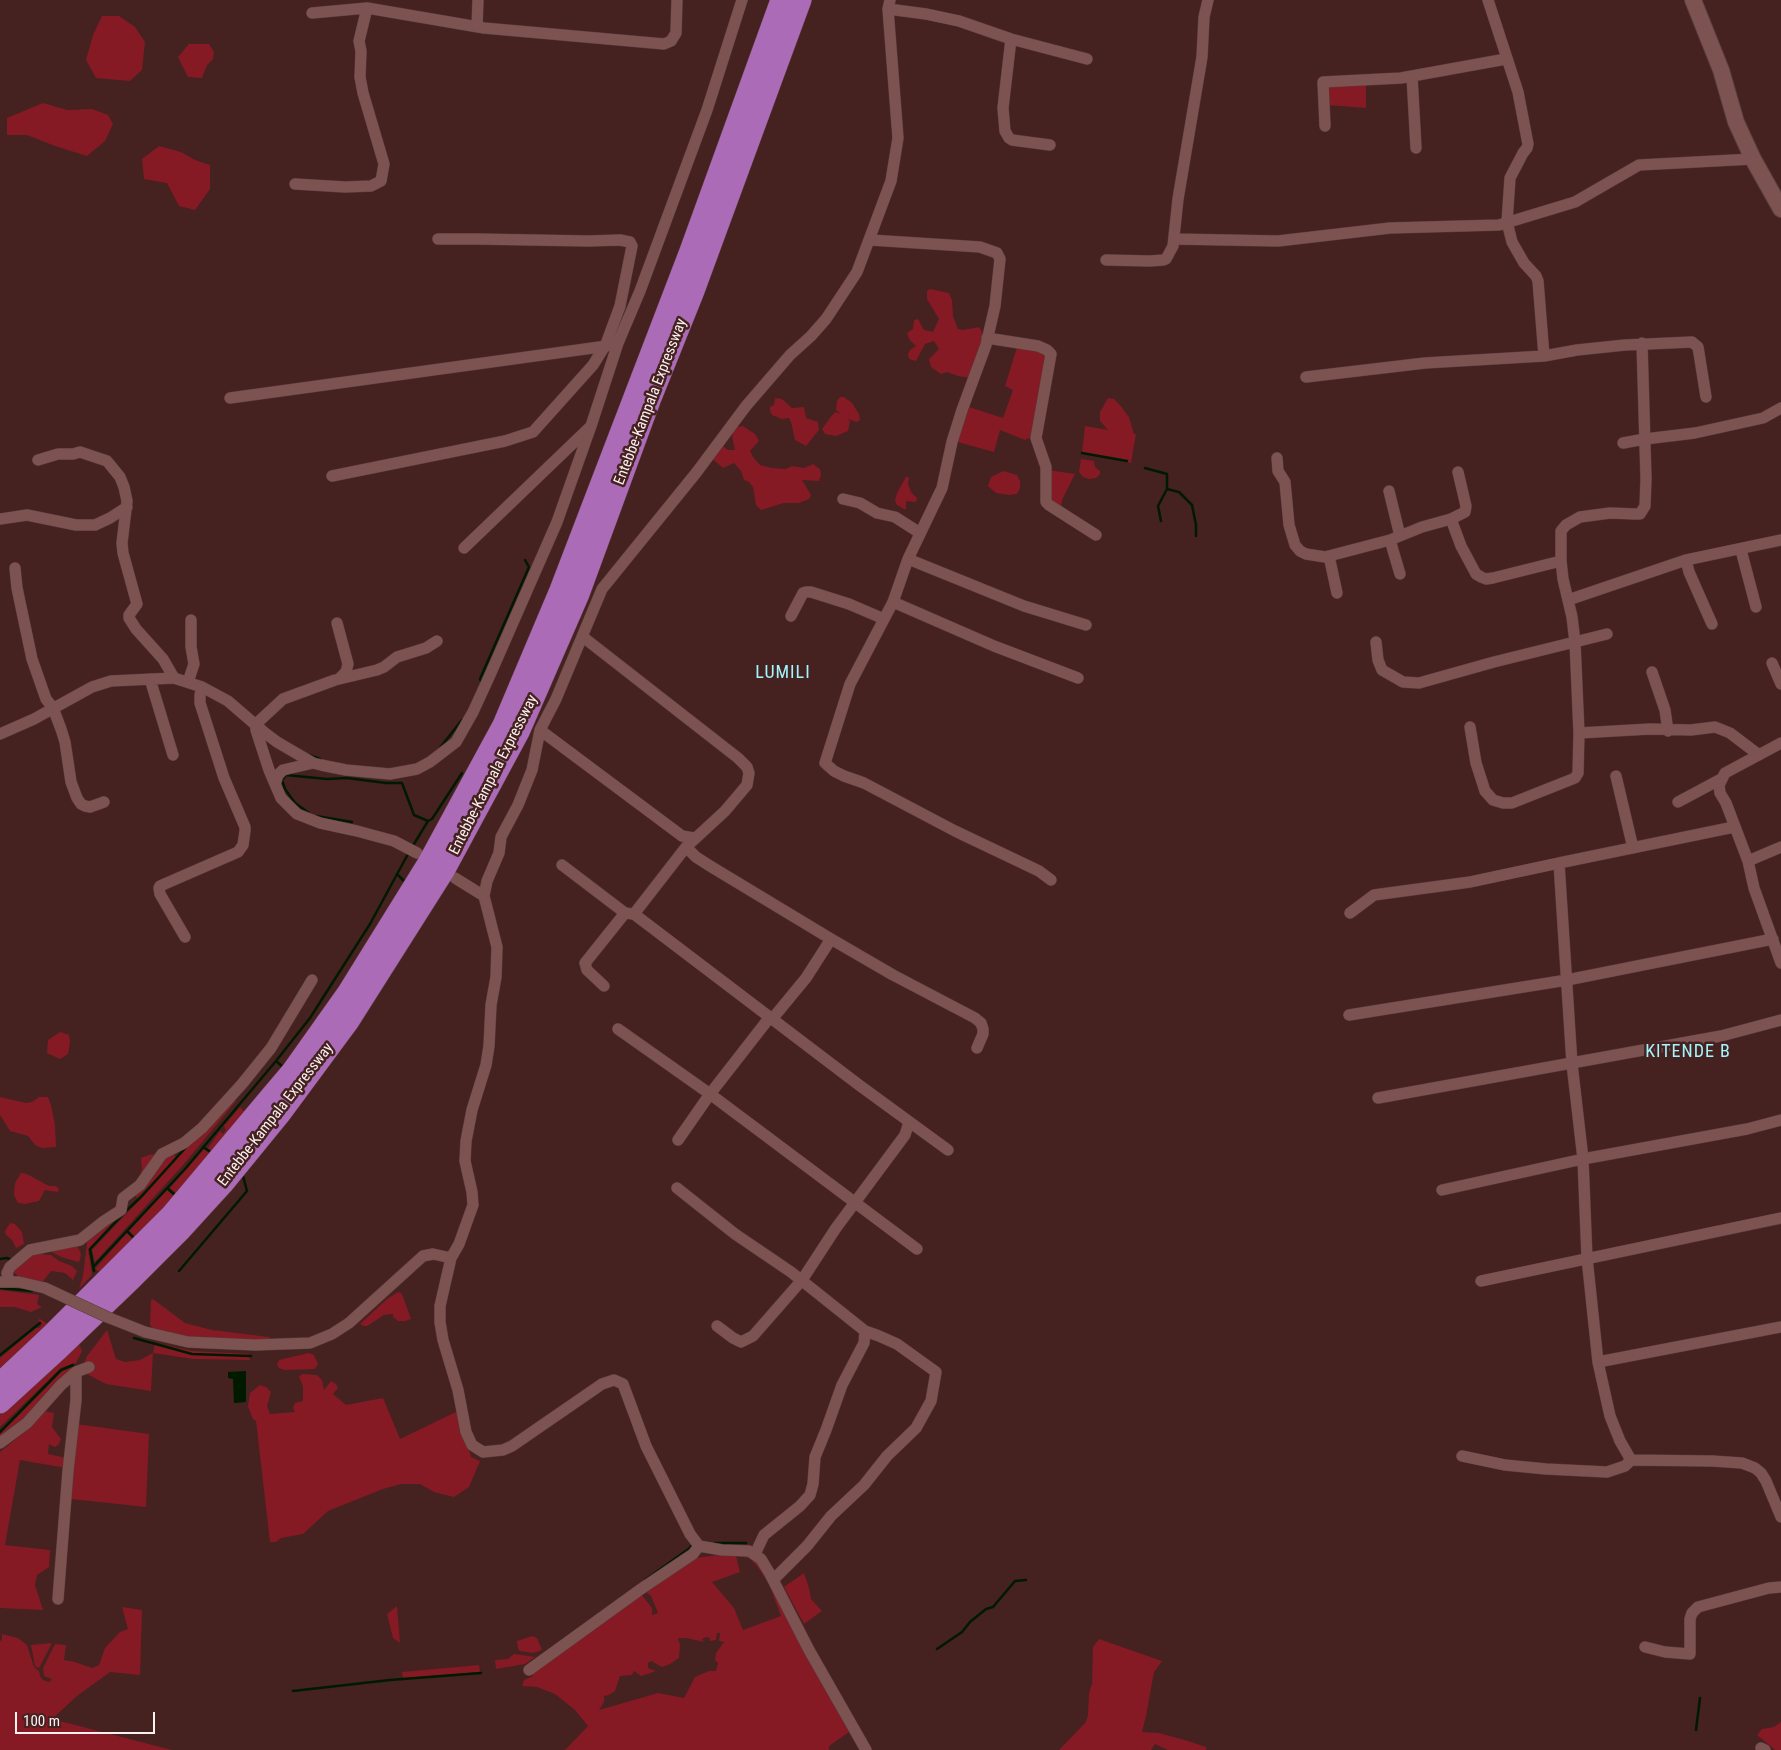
<!DOCTYPE html>
<style>
body{margin:0}
#map{position:relative;width:1781px;height:1750px;overflow:hidden;background:#452120;font-family:"Roboto Condensed",sans-serif}
canvas{display:block}
.scale{position:absolute;left:15px;top:1712px;width:140px;height:22px;box-sizing:border-box;border:2px solid #fbf1f1;border-top:0;padding-left:6px;font-size:15px;line-height:18px;white-space:nowrap;color:#fbf1f1;-webkit-text-stroke:4px #452120;paint-order:stroke}
</style>
<div id="map">
<canvas width="1781" height="1750"></canvas>
<div class="scale">100 m</div>
</div>
<script>
const ctx = document.querySelector('canvas').getContext('2d');
ctx.lineJoin = 'round';
function fillPath(path, color) {
  ctx.fillStyle = color;
  ctx.fill(path, 'evenodd');
}
function shape(rows) {
  const path = new Path2D();
  for (const r of rows) {
    path.moveTo(r[0], r[1]);
    for (let i = 2; i < r.length; i += 2) path.lineTo(r[i], r[i + 1]);
  }
  return path;
}
function trace(path, color, width, dash) {
  ctx.strokeStyle = color;
  ctx.lineWidth = width;
  ctx.lineCap = dash ? 'butt' : 'round';
  ctx.setLineDash(dash || []);
  ctx.stroke(path);
}
function label(font, color, halo, rows, align = 'center') {
  ctx.font = font + ' "Roboto Condensed",sans-serif';
  ctx.lineWidth = 5;
  ctx.setLineDash([]);
  ctx.textBaseline = 'middle';
  ctx.strokeStyle = halo;
  ctx.fillStyle = color;
  for (const [text, x, y, turn = 0] of rows) {
    ctx.save();
    ctx.translate(x, y);
    ctx.rotate((+turn || 0) * Math.PI / 180);
    ctx.textAlign = isNaN(turn) ? turn : align;
    if (halo) ctx.strokeText(text, 0, 0);
    ctx.fillText(text, 0, 0);
    ctx.restore();
  }
}
const green = shape([
 [102,16,119,16,135,27,145,42,142,70,130,81,96,78,86,60,93,35],
 [189,44,209,44,214,52,213,59,207,65,202,78,188,77,178,57],
 [1366,83,1366,108,1327,105,1325,84],
 [43,103,67,110,92,109,108,115,113,124,105,141,87,156,55,146,27,135,7,135,7,118],
 [159,146,181,152,195,160,210,165,210,189,195,210,179,206,167,183,144,179,142,159],
 [930,289,949,293,952,300,953,316,958,329,963,330,979,327,983,334,984,344,971,378,958,376,947,372,941,374,931,367,929,359,939,349,934,341,925,344,916,361,909,359,908,354,910,350,916,346,909,339,907,333,913,329,914,320,918,319,924,330,933,332,939,319,927,299,927,291],
 [1018,344,1046,351,1034,436,1025,440,1000,430,994,452,954,441,966,406,1003,418,1013,390,1005,386],
 [840,397,844,397,852,403,859,414,860,420,857,422,847,419,850,421,848,431,836,436,825,434,822,429,830,418,835,412,841,414,836,410,837,401],
 [775,398,782,399,792,408,804,407,806,418,818,422,819,430,806,446,795,440,791,422,789,418,782,419,772,415,770,411,770,407,774,405],
 [1108,398,1114,399,1120,405,1129,417,1134,434,1136,434,1131,463,1082,453,1085,426,1108,430,1100,421,1100,412],
 [743,426,755,434,759,441,750,451,753,457,760,465,772,468,786,469,792,466,804,468,813,464,820,469,821,475,819,481,802,480,811,495,809,499,799,503,784,503,761,510,756,505,753,487,749,482,744,480,741,471,734,463,723,468,710,457,718,442,728,450,735,450,732,437,733,432,737,427],
 [1081,459,1094,461,1095,467,1100,471,1100,474,1096,478,1089,479,1083,477,1079,472],
 [1048,470,1075,474,1062,500,1061,511,1050,504],
 [1003,471,1017,475,1020,481,1020,488,1017,494,1009,495,996,493,988,486,991,477],
 [906,477,908,477,909,478,908,484,911,492,917,498,916,502,906,501,906,509,904,509,897,505,895,500,897,493],
 [60,1032,69,1035,70,1043,68,1054,60,1059,47,1053,48,1040],
 [0,1097,26,1103,32,1102,39,1097,48,1097,51,1105,55,1125,56,1147,43,1148,36,1146,28,1136,10,1131,0,1115],
 [233,1097,236,1101,184,1164,95,1262,92,1250,147,1192],
 [240,1107,245,1112,214,1154,208,1148,220,1131,223,1134,226,1130,224,1126],
 [204,1149,211,1154,177,1194,170,1188],
 [152,1154,161,1160,173,1154,177,1158,137,1198,132,1191,138,1181,142,1169,141,1158],
 [21,1173,27,1174,49,1186,56,1186,59,1189,58,1192,45,1190,39,1201,25,1204,18,1203,14,1195,15,1183],
 [167,1190,174,1196,135,1238,129,1231],
 [122,1212,88,1250,92,1275,79,1289,83,1276,88,1236],
 [10,1223,15,1224,22,1232,24,1244,16,1248,12,1240,6,1235,5,1231],
 [127,1233,133,1239,100,1272,95,1269],
 [74,1246,78,1247,81,1254,80,1260,78,1262,61,1257,50,1251],
 [32,1253,51,1255,59,1261,72,1266,77,1271,73,1280,65,1273,51,1271,41,1284,18,1276,13,1272],
 [0,1290,39,1295,37,1304,42,1307,31,1312,15,1307,0,1307],
 [398,1292,402,1294,411,1319,405,1321,398,1321,393,1317,393,1314,384,1315,367,1326,363,1326,360,1324,387,1299],
 [153,1299,185,1323,212,1330,269,1337,271,1339,269,1341,201,1340,155,1330,150,1325,151,1300],
 [40,1319,48,1324,0,1368,0,1358,36,1328,39,1328,42,1324,38,1320],
 [107,1330,116,1359,125,1362,140,1360,153,1353,155,1343,192,1351,249,1354,250,1360,193,1359,153,1353,151,1391,106,1384,81,1371,87,1356],
 [78,1342,82,1351,76,1363,61,1368,0,1427,0,1415],
 [309,1353,314,1355,318,1364,315,1369,285,1370,279,1368,277,1365,279,1360],
 [72,1367,71,1372,0,1446,0,1434,62,1371],
 [302,1374,317,1375,322,1380,324,1390,331,1381,336,1384,338,1388,333,1394,346,1405,383,1398,400,1439,458,1411,471,1457,480,1461,469,1487,454,1497,434,1492,420,1484,401,1484,383,1489,328,1511,303,1534,281,1538,276,1542,270,1542,256,1421,253,1419,248,1406,250,1393,260,1385,266,1387,271,1392,267,1406,270,1414,295,1412,293,1408,295,1403,303,1401,303,1386,299,1377],
 [40,1410,54,1413,52,1427,61,1439,59,1444,55,1447,49,1444,48,1454,66,1458,66,1468,20,1460,5,1545,50,1550,49,1567,37,1575,35,1585,43,1610,0,1608,0,1452,22,1434],
 [76,1424,149,1434,146,1507,71,1499],
 [735,1553,744,1553,762,1566,795,1635,849,1732,829,1746,829,1750,565,1750,588,1726,575,1710,555,1694,537,1687,522,1686,524,1680,533,1676,532,1674,642,1595,652,1608,652,1615,658,1613,651,1596,646,1592,695,1558],
 [736,1556,749,1558,757,1566,769,1584,781,1616,743,1630,734,1608,712,1582,740,1572],
 [717,1633,720,1633,719,1641,724,1642,716,1653,715,1660,718,1663,716,1671,709,1671,695,1677,684,1698,658,1693,599,1710,604,1702,604,1696,609,1695,615,1691,620,1676,632,1675,634,1671,641,1676,656,1671,648,1668,648,1663,651,1661,662,1667,670,1664,679,1658,680,1645,678,1638,686,1638,704,1642,702,1639,706,1637,710,1638,710,1641,716,1640],
 [804,1573,809,1588,811,1599,822,1611,804,1624,784,1587],
 [397,1606,400,1643,393,1638,387,1614],
 [122,1607,142,1610,140,1675,110,1672,77,1696,52,1719,172,1750,0,1750,0,1641,2,1640,2,1634,18,1638,27,1645,34,1667,39,1671,40,1676,43,1680,49,1682,52,1679,44,1676,43,1668,55,1644,66,1645,64,1660,75,1662,92,1668,99,1665,105,1648,120,1632,128,1629],
 [532,1636,537,1638,542,1650,533,1653,520,1651,518,1649,517,1641],
 [1099,1639,1162,1661,1154,1672,1146,1716,1142,1732,1159,1733,1188,1741,1206,1747,1206,1750,1168,1750,1155,1744,1151,1750,1059,1750,1086,1722,1088,1715,1089,1693,1092,1684,1093,1647],
 [52,1643,39,1668,35,1666,31,1645],
 [514,1654,535,1657,525,1664,496,1669,495,1660,508,1659],
 [479,1665,480,1672,403,1678,402,1672],
 [1781,1722,1781,1750,1775,1750,1757,1735,1762,1729,1774,1727]
]);
const water = shape([
 [246,1371,246,1402,234,1403,233,1379,228,1378,228,1372]
]);
const stream = shape([
 [1082,453,1127,461],
 [1145,468,1167,474,1167,489,1158,506,1161,521],
 [1167,489,1179,492,1192,505,1196,525,1196,536],
 [482,683,480,679,529,567,525,560],
 [439,749,462,720],
 [309,755,320,759],
 [309,813,295,803,285,789,282,780,286,775,327,779,347,778,386,783,402,783,414,815,428,821],
 [316,816,352,822],
 [414,844,428,821,432,819,462,773],
 [397,874,405,882],
 [276,1061,283,1067],
 [203,1147,212,1153],
 [167,1188,175,1195],
 [127,1231,134,1238],
 [0,1259,7,1258,12,1260],
 [94,1266,185,1169,276,1061,310,1018,370,924,408,854],
 [94,1271,90,1249,127,1210,141,1197,187,1146],
 [179,1271,247,1191,243,1176],
 [0,1288,32,1291],
 [134,1338,192,1354,251,1356],
 [0,1355,40,1323],
 [0,1432,61,1370,73,1365],
 [715,1543,746,1543],
 [645,1580,690,1548,692,1545],
 [937,1649,962,1632,970,1622,986,1609,993,1607,1015,1581,1026,1580],
 [293,1691,390,1680,481,1673],
 [1696,1730,1700,1698]
]);
const street = shape([
 [1488,0,1518,92,1528,144,1527,148,1523,153,1510,178,1507,222,1512,242,1524,263,1536,276,1538,281,1544,356],
 [888,9,926,14,959,21,1011,39,1087,59],
 [312,13,367,8,484,28,664,44,671,41,676,33,677,0],
 [477,27,478,0],
 [1011,39,1003,108,1005,131,1009,138,1012,140,1050,145],
 [1412,76,1416,148],
 [1325,126,1323,82,1401,78,1506,59],
 [295,184,345,187,371,186,381,181,384,164,363,93,360,77,361,51,359,41,367,8],
 [1174,239,1278,241,1390,228,1499,225,1575,202,1639,165,1753,159],
 [870,240,980,247,997,253,1000,259,995,306,986,345,962,410,952,442,942,488,908,559,893,602,850,684,825,763,834,771,844,776,864,783,955,831,1039,871,1051,880],
 [1106,260,1150,261,1163,260,1166,259,1173,246,1178,199,1202,57,1204,17,1208,0],
 [987,338,1038,346,1047,350,1051,354,1036,438,1046,467,1046,502,1049,505,1096,535],
 [1642,343,1646,479,1645,506,1640,514,1635,514,1610,513,1580,517,1566,525,1561,531,1561,561,1563,579,1572,617,1575,642,1579,733,1650,729,1691,730,1715,727,1730,733,1759,755],
 [1306,377,1425,363,1544,356,1577,350,1625,345,1692,342,1698,347,1706,397],
 [230,398,607,346],
 [1623,443,1645,439,1695,433,1763,418,1781,408],
 [1277,458,1278,471,1285,482,1289,525,1295,545,1300,551,1306,554,1325,557,1390,540,1422,527,1451,519,1465,512,1466,506,1458,472],
 [38,460,58,454,73,454,80,452,107,461,120,477,124,487,127,501,122,543,123,553,137,604,129,615,129,618,136,629,163,659,174,678],
 [332,476,505,441,533,432,593,365,606,344,620,306,632,246,630,242,620,240,588,241,477,239,438,239],
 [1389,491,1400,536],
 [843,499,860,503,877,513,895,517,920,533],
 [0,519,27,515,76,525,95,525,110,518,127,507],
 [1451,519,1461,546,1476,574,1481,577,1486,579,1493,578,1561,561],
 [1390,540,1400,574],
 [464,548,590,427],
 [1741,550,1756,607],
 [1329,556,1337,593],
 [908,559,1024,606,1086,625],
 [1686,560,1689,572,1712,624],
 [15,568,17,588,32,659,46,699,53,708,61,729,65,742,71,782,77,798,81,804,85,806,90,807,104,802],
 [1568,600,1686,560,1781,540],
 [893,602,994,646,1078,678],
 [791,616,803,593,806,592,811,592,849,604,884,619],
 [337,623,348,664,346,672,340,678],
 [583,637,738,758,747,767,749,773,747,785,725,811,686,847,634,914,859,1085,948,1150],
 [1376,642,1378,660,1382,670,1403,682,1419,683,1494,662,1607,634],
 [1772,663,1781,684],
 [1652,672,1665,710,1668,731],
 [150,679,173,755],
 [188,682,194,664,191,647,191,620],
 [1470,727,1476,763,1485,791,1493,800,1503,803,1512,803,1575,778,1578,773,1579,733],
 [540,730,682,836,694,838],
 [0,734,34,719,92,687,111,681,174,678,202,687,228,701,265,733,277,742,313,763,321,765,346,770,390,774,417,769,430,762,456,742,473,712,490,675,557,522,591,426,618,343,640,291,707,110,742,0],
 [1781,743,1725,773,1719,785,1720,793,1726,803,1748,861,1754,888,1781,963],
 [1616,776,1633,848],
 [275,784,278,775,283,770,313,763],
 [1678,802,1721,779],
 [686,847,696,857,710,866,831,939,893,975,975,1018,981,1023,983,1029,983,1034,977,1048],
 [417,853,394,841,357,831,320,823,297,814,281,798,269,770,256,730,256,724,283,699,335,680,377,670,384,667,397,657,426,648,437,641],
 [1748,861,1781,847],
 [562,865,625,913,633,914],
 [455,878,484,896],
 [1350,913,1374,895,1470,882,1559,863],
 [185,937,160,894,159,888,160,886,238,852,243,845,245,831,245,827,224,778,200,703,200,695,202,687],
 [604,986,587,970,585,963,625,913],
 [1349,1015,1567,980,1773,939],
 [773,1018,806,978,831,939],
 [618,1029,710,1094,917,1249],
 [1378,1098,1721,1036,1781,1020],
 [678,1140,710,1094,770,1017],
 [677,1188,735,1234,791,1272,865,1331,864,1343,842,1385,826,1430,815,1457,813,1484,810,1495,800,1506,764,1535,755,1554],
 [1442,1190,1583,1159,1747,1129,1781,1120],
 [451,1258,459,1244,473,1205,472,1192,465,1161,466,1141,472,1110,486,1065,489,1046,491,1005,496,977,497,947,484,896,487,881,499,853,501,837,518,805,532,770,540,730,556,699,602,589,696,473,746,406,790,355,811,336,826,319,857,272,891,181,898,138,888,9,890,0],
 [9,1281,7,1273,10,1267,30,1250,80,1240,104,1221,121,1210,123,1198,140,1185,162,1154,184,1143,202,1128,242,1084,271,1048,312,980],
 [1481,1281,1781,1218],
 [0,1282,19,1282,45,1288],
 [717,1326,733,1338,741,1342,753,1336,802,1280,836,1228,905,1135,909,1122],
 [145,1332,188,1342,255,1345,310,1343,332,1334,349,1323,423,1256,433,1254,451,1258,440,1306,440,1322,443,1340,458,1390,466,1432,472,1445,483,1452,503,1450,512,1446,602,1384,614,1380,623,1384,646,1446,690,1534,699,1546,722,1550,749,1551,761,1559,770,1574,809,1650,866,1750],
 [1598,1362,1781,1327],
 [0,1443,27,1423,61,1385,76,1372,89,1367],
 [1462,1456,1505,1465,1546,1469,1607,1472,1625,1466,1631,1460,1712,1461,1742,1463,1755,1468,1761,1473,1766,1481,1781,1517],
 [1631,1460,1620,1441,1610,1416,1598,1362,1587,1258,1583,1159,1572,1064,1559,863,1734,827],
 [773,1580,807,1546,831,1516,864,1485,887,1456,916,1428,931,1401,936,1372,897,1344,879,1336,865,1331],
 [58,1599,68,1471,76,1400,76,1372],
 [1645,1647,1665,1652,1690,1654,1690,1619,1692,1613,1698,1607,1769,1588,1781,1587],
 [529,1670,641,1589,693,1554,699,1546],
 [1761,1748,1765,1750]
]);
const secondary = shape([
 [1693,0,1721,70,1736,122,1753,159,1781,209]
]);
const highway = shape([
 [0,1383,51,1335,171,1215,270,1097,292,1071,348,992,428,863,503,725,560,590,690,251,781,0],
 [0,1403,59,1349,131,1280,181,1230,223,1184,281,1113,349,1021,444,871,519,732,579,594,651,398,694,291,801,0]
]);
const streetBridge = shape([
 [45,1288,107,1317,145,1332]
]);
const streetNames = [
 ["Entebbe-Kampala Expressway",651,402,-69],
 ["Entebbe-Kampala Expressway",494,775,-63],
 ["Entebbe-Kampala Expressway",276,1115,-52]
];
const quarterNames = [
 ["LUMILI",783,673],
 ["KITENDE B",1688,1052]
];
fillPath(green, '#851a24');
fillPath(water, '#001a00');
trace(stream, '#001a00', 2.5);
trace(street, '#583b3d', 12);
trace(secondary, '#583b3d', 18);
trace(highway, '#583b3d', 22);
trace(street, '#7d5352', 11);
trace(secondary, '#7d5352', 16);
trace(highway, '#ab6bb6', 21);
trace(streetBridge, '#583b3d', 12, []);
trace(streetBridge, '#7d5352', 11);
label('15px', '#fbf1f1', '#452120', streetNames);
ctx.letterSpacing = '1px';
label('18px', '#a3f5fb', '#452120', quarterNames);
ctx.letterSpacing = '0px';
</script>
